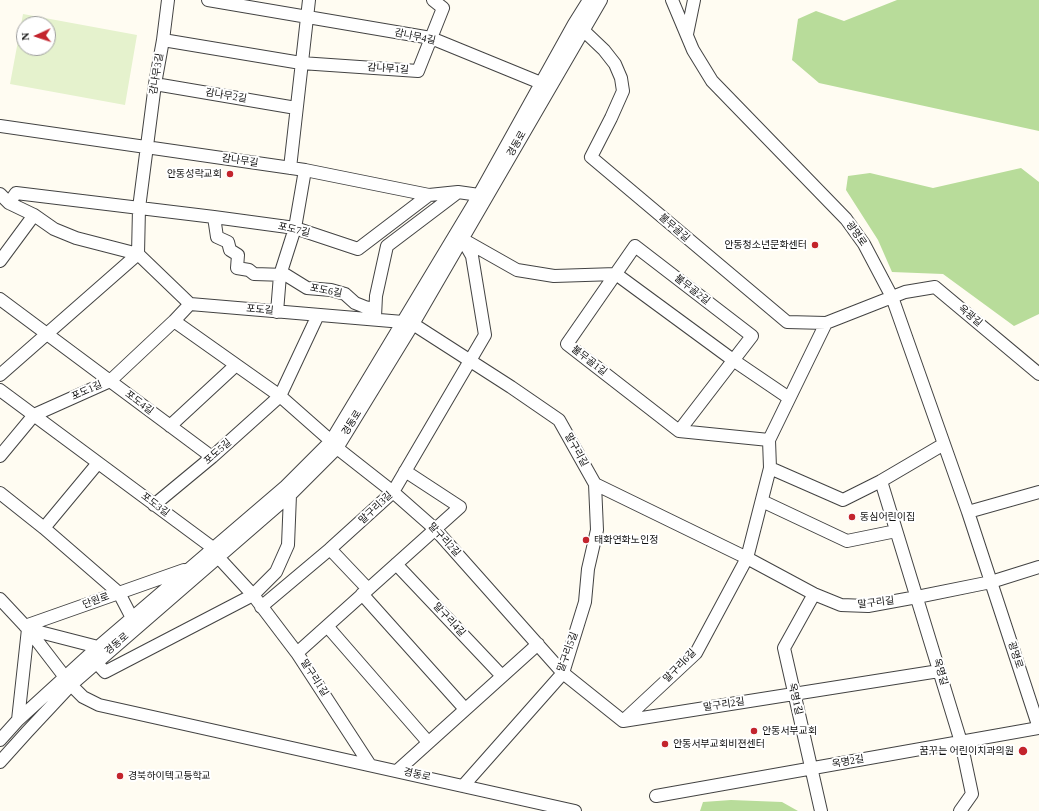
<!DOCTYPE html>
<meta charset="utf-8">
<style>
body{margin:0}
#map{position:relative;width:1039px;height:811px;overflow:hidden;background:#fffcf2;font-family:"Times New Roman",serif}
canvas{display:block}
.north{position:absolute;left:16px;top:16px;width:40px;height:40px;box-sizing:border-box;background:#fff;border:1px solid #9f9f9f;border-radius:50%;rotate:267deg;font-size:11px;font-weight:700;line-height:16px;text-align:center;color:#101010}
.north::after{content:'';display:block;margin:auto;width:14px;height:18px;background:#c3242d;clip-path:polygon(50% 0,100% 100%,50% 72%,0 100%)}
</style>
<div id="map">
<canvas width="1039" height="811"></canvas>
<div class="north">N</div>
</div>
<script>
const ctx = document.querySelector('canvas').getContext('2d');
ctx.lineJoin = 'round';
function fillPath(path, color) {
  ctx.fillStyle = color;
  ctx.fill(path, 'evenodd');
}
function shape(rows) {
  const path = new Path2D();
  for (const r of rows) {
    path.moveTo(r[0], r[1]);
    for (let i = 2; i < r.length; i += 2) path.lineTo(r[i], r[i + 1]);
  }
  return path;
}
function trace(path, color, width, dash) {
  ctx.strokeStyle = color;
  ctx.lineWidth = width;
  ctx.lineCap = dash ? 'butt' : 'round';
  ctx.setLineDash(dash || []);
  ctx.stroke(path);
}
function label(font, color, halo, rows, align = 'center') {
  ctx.font = font + ' "Times New Roman","Noto Sans KR",serif';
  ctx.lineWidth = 4;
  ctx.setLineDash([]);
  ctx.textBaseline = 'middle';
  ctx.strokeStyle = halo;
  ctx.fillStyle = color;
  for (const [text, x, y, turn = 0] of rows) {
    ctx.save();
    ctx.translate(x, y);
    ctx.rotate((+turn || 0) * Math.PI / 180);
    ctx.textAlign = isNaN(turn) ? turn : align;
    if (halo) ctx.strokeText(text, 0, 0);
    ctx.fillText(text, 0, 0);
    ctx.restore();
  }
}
const forest = shape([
 [897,0,1039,0,1039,131,819,83,792,60,798,19,816,11,844,21],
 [1021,168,1039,182,1039,314,1014,326,943,274,892,272,878,240,846,190,848,176,870,173,933,188],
 [731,800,782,802,798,811,700,811,703,802]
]);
const pitch = shape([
 [23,14,137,35,125,105,10,84],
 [24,24,48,24,48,48,24,48]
]);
const minor = shape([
 [208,0,431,38,541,83],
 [672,0,693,50,712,81,846,219,864,244,892,297,968,512,1039,728],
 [583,30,604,50,615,64,621,78,623,91,611,118,591,157,787,322,826,323,905,292,935,287,1039,374],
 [687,34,694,0],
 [163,40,301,63,418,71,443,8,433,0],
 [155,84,296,108],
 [0,126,305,170,429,195,458,192,479,195],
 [290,168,309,0],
 [0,194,9,203,34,215,54,229,76,238,138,254,190,304,403,322],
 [9,203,16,193,214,217,295,228,358,249,429,195],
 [214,217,217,237,228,242,230,250,238,255,237,268,249,270,254,274,286,275,307,288,331,290,345,294,355,303,365,307,374,309],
 [464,240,517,270,554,276,616,274,733,360,789,398],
 [0,261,34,215],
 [0,299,212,457],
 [277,312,280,275,295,228,305,170],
 [375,317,376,296,387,246,457,193],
 [174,321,280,396,331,441],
 [413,324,511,387,559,420,595,484,747,558,814,594,841,605,868,606,917,597,991,582,1039,567],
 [0,375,138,254,139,208,155,84,163,40,168,0],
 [0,390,213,548],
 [170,426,236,365],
 [679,431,752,336,635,246,567,344,679,431,769,440],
 [337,448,393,492,435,529,563,673,623,721,939,671],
 [0,456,34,415,110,381,174,321,190,304],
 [770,468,843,500,881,481,944,444],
 [881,481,961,742,972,794,960,811],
 [0,493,44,528,119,593,132,618],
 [762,501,847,541,896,531],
 [154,505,212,457,280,396,318,315],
 [968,512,1039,492],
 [44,528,98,463],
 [330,549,368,589],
 [218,557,253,595,297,653,370,765],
 [396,564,502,676],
 [362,594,465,709],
 [814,594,784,648,821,811],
 [0,599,28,629,71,685,83,697,99,705,575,811],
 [261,607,330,549,393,492,485,335,472,256,463,240],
 [25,626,184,570],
 [327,626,428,742],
 [297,653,460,507,405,471],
 [96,662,105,672,253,595,276,572,288,545,290,495],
 [18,720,28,629,98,647],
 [623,721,696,653,747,558,770,468,769,440,826,323],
 [0,740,18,720,98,647,286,486,331,441,479,195,574,24,589,0],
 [0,762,27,732,71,685,290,495,337,448,413,324,601,0],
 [397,771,538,644],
 [463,786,563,673,585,602,588,569,597,530,595,484],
 [656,796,1039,728]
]);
const markers = [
 [230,174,4,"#c3242d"],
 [815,245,4,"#c3242d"],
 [852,517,4,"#c3242d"],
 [586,540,4,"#c3242d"],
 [754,731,4,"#c3242d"],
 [665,744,4,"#c3242d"],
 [1023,751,5,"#c3242d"],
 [120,776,4,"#c3242d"]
];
const streetNames = [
 ["감나무4길",415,37,12],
 ["감나무1길",388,69,4],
 ["감나무3길",157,74,-81],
 ["감나무2길",226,96,9],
 ["경동로",517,144,-60],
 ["감나무길",240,161,8],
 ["불무골길",674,228,41],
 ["포도7길",294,230,13],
 ["광명로",856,234,55],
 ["불무골2길",692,290,38],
 ["포도6길",326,291,11],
 ["포도길",260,310,5],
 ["옥광길",970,316,40],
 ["불무골1길",589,361,38],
 ["포도1길",87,391,-24],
 ["포도4길",139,403,37],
 ["경동로",352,423,-58],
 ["말구리길",576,450,61],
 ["포도5길",218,452,-41],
 ["포도3길",155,505,37],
 ["말구리3길",376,508,-43],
 ["말구리2길",444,540,47],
 ["단원로",96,601,-20],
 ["말구리길",876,603,-7],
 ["말구리4길",449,620,47],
 ["경동로",117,644,-41],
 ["말구리5길",568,652,-70],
 ["광명로",1015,655,72],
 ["말구리6길",680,666,-46],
 ["옥명길",940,672,73],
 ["말구리1길",314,678,57],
 ["옥명1길",795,699,77],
 ["말구리2길",724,705,-9],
 ["옥명2길",848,762,-10],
 ["경동로",417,775,13]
];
const poiNames = [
 ["안동성락교회",222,174,"right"],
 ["안동청소년문화센터",807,245,"right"],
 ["동심어린이집",860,517],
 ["태화연화노인정",594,540],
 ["안동서부교회",762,731],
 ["안동서부교회비젼센터",673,744],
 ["꿈꾸는 어린이치과의원",1014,751,"right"],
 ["경북하이텍고등학교",128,776]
];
fillPath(forest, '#b8dc9a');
fillPath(pitch, '#e5f2cd');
trace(minor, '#434343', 14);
trace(minor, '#fff', 12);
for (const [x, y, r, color] of markers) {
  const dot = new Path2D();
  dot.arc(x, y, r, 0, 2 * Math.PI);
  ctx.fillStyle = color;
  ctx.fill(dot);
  trace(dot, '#fff', 1.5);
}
label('10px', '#101010', '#fff', streetNames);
label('10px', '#101010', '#fff', poiNames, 'left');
</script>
